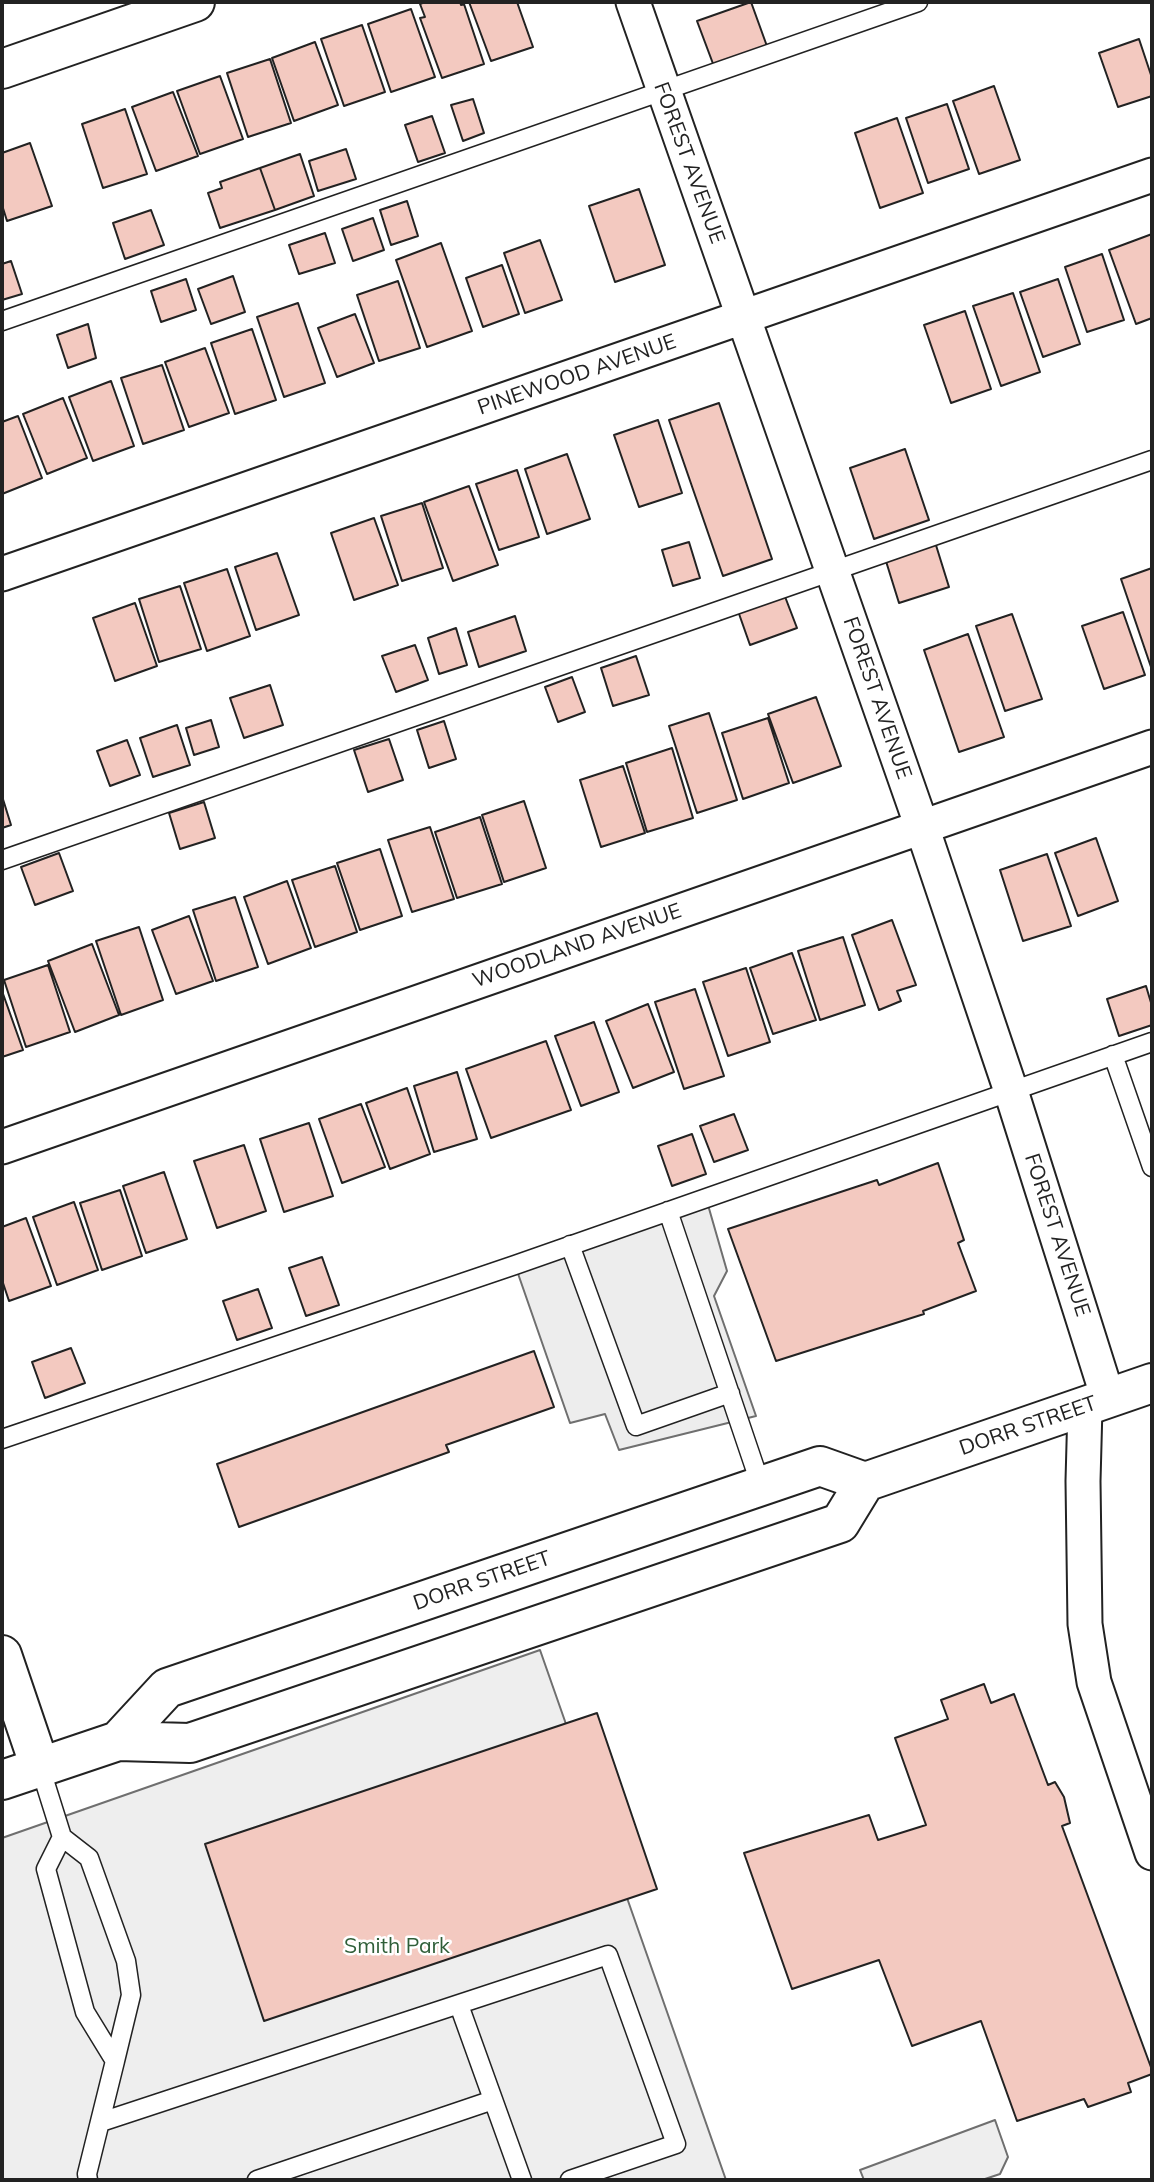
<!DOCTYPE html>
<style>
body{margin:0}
#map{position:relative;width:1154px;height:2182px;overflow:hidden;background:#fff;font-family:Mulish,sans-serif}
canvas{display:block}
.frame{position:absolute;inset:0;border:4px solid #222;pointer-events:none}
</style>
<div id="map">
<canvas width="1154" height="2182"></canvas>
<div class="frame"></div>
</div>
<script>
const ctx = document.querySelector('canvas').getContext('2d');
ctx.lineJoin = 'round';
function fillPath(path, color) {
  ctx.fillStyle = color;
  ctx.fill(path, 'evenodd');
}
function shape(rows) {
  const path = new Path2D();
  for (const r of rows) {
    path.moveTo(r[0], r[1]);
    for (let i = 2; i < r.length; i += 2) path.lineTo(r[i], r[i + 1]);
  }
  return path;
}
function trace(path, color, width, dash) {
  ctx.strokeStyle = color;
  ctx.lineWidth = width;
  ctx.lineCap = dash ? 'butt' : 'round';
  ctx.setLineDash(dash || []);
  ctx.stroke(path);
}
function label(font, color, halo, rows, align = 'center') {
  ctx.font = font + ' Mulish,sans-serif';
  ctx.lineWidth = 5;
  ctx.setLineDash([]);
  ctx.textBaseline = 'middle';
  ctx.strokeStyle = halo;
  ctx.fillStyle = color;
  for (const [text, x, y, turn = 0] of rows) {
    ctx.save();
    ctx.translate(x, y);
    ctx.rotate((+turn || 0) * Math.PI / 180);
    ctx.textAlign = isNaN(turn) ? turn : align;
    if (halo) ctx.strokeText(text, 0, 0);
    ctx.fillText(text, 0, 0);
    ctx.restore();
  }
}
const green = shape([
 [540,1650,726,2180,2,2180,2,1838,540,1650],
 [995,2120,1008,2157,1000,2174,982,2180,864,2180,860,2170,995,2120]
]);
const parking = shape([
 [706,1198,727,1271,714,1296,756,1416,619,1450,605,1414,570,1423,515,1265,706,1198]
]);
const building = shape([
 [425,2,460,2,461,5,464,4,484,64,442,78,420,18,425,17,420,4,425,2],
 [469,2,517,2,533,47,491,61,469,2],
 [751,2,768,49,715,69,697,21,751,2],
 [411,9,435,77,391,92,368,24,411,9],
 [362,25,385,92,344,106,321,39,362,25],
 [1139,39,1152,78,1152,96,1118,107,1099,53,1139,39],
 [315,42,338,105,294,121,272,58,315,42],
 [270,59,291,123,248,137,227,73,270,59],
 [220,76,243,139,200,154,177,91,220,76],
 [994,86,1020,160,979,174,953,101,994,86],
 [173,92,198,156,156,171,132,107,173,92],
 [473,99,484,133,463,141,451,105,473,99],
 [947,104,969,169,928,183,906,118,947,104],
 [125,109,147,174,103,188,82,124,125,109],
 [432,116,445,153,418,162,405,125,432,116],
 [897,118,923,193,880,208,855,133,897,118],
 [30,143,52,206,7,221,2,205,2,153,30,143],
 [346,149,356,179,318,191,309,161,346,149],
 [300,154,314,196,275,210,260,168,300,154],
 [260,168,275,210,220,228,208,193,222,188,220,182,260,168],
 [639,189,665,265,615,282,589,206,639,189],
 [407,201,418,236,391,245,380,210,407,201],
 [151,210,164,245,125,259,113,223,151,210],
 [373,218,384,250,353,261,342,229,373,218],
 [325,233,335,263,299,274,289,245,325,233],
 [1152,234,1152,318,1136,324,1109,250,1152,234],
 [540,240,562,300,525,313,504,253,540,240],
 [441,243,472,331,427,347,396,260,441,243],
 [1102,254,1124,320,1087,332,1065,267,1102,254],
 [11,261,22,294,2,300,2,264,11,261],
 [502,265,519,314,483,327,466,278,502,265],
 [233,276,245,312,211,324,198,289,233,276],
 [186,279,196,310,161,322,151,291,186,279],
 [1058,279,1080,344,1043,357,1020,292,1058,279],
 [398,281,420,348,379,361,357,295,398,281],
 [1013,293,1040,372,1001,386,973,306,1013,293],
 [298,303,325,383,284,397,257,317,298,303],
 [965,311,991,389,951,403,924,325,965,311],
 [355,314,374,363,337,377,318,328,355,314],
 [88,324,96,358,68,368,57,335,88,324],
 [252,329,276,400,235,414,211,343,252,329],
 [205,348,229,413,189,427,165,362,205,348],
 [162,365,184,430,143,444,121,378,162,365],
 [111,381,134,446,93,461,69,397,111,381],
 [63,398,87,458,47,474,23,414,63,398],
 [719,403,772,559,723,576,669,420,719,403],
 [18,416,42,478,2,494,2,422,18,416],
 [658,420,682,493,639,507,614,435,658,420],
 [905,449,929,520,874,539,850,468,905,449],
 [567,454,590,519,547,534,525,469,567,454],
 [517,470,539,537,499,550,476,484,517,470],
 [469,486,498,565,453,581,424,502,469,486],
 [422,503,443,568,402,581,381,516,422,503],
 [374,518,398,585,354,600,331,533,374,518],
 [689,542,700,578,673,586,662,550,689,542],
 [935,542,949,587,899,603,885,558,935,542],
 [277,553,299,615,256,630,235,567,277,553],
 [1152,568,1152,670,1121,579,1152,568],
 [227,569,250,636,207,651,184,583,227,569],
 [180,586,201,649,159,662,139,599,180,586],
 [784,594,797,628,750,645,738,611,784,594],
 [135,603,157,666,115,681,93,618,135,603],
 [1123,612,1145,675,1104,689,1082,626,1123,612],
 [1012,614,1042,699,1005,711,976,626,1012,614],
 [515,616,526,651,479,667,468,632,515,616],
 [456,628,467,665,439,674,428,638,456,628],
 [968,634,1004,737,959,752,924,650,968,634],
 [415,645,428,680,396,692,382,656,415,645],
 [636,656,649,695,613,706,601,668,636,656],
 [572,677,585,712,558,722,545,687,572,677],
 [270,685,283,725,244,738,230,698,270,685],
 [816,697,841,766,793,783,768,714,816,697],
 [709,713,737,800,697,813,669,726,709,713],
 [768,718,789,783,743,799,722,733,768,718],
 [211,720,219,747,194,755,186,728,211,720],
 [444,721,456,759,429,768,417,730,444,721],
 [177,725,190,765,153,777,140,738,177,725],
 [389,739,403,780,368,792,354,750,389,739],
 [127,740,140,775,110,786,97,751,127,740],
 [672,748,693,818,647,832,626,763,672,748],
 [623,766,645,833,601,847,580,780,623,766],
 [2,796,11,825,2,828,2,796],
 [524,801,546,868,504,882,482,815,524,801],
 [204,802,215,838,180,849,169,813,204,802],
 [480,817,502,884,457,898,435,832,480,817],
 [430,827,454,899,412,912,388,840,430,827],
 [1096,838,1118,901,1078,916,1055,853,1096,838],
 [380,849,402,916,360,930,337,863,380,849],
 [59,853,73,891,35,905,21,867,59,853],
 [1047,854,1071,926,1023,941,1000,870,1047,854],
 [335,866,357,932,315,947,292,880,335,866],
 [287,881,311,948,268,964,244,897,287,881],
 [235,897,258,967,216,981,193,910,235,897],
 [189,916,213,981,176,994,152,930,189,916],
 [892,920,916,985,897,991,901,1001,879,1010,852,935,892,920],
 [139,927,163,1000,121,1015,96,941,139,927],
 [843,937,865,1005,820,1020,798,951,843,937],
 [92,944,119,1015,75,1032,48,961,92,944],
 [792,953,816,1020,773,1034,750,968,792,953],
 [48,965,70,1032,26,1047,4,980,48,965],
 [746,968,770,1042,728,1056,703,982,746,968],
 [1146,986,1152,1006,1152,1025,1119,1036,1107,999,1146,986],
 [695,989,724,1076,684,1089,655,1002,695,989],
 [2,991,23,1050,2,1057,2,991],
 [648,1004,674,1072,633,1088,606,1021,648,1004],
 [594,1022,619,1092,581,1106,555,1036,594,1022],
 [546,1041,571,1110,491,1138,466,1069,546,1041],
 [457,1072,477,1139,434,1152,414,1086,457,1072],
 [407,1088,430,1154,390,1169,366,1103,407,1088],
 [361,1104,385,1167,342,1183,319,1119,361,1104],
 [734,1114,748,1150,714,1162,700,1126,734,1114],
 [309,1123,333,1196,284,1212,260,1139,309,1123],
 [692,1134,706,1174,672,1186,658,1146,692,1134],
 [244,1145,266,1211,217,1228,194,1161,244,1145],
 [938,1163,964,1240,958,1243,976,1291,923,1311,924,1314,776,1361,728,1229,877,1180,879,1185,938,1163],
 [164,1172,187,1239,146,1253,123,1186,164,1172],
 [120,1190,142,1256,102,1270,80,1203,120,1190],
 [74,1202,98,1270,57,1285,33,1217,74,1202],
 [26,1218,51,1286,9,1301,2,1280,2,1227,26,1218],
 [322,1257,339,1305,306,1316,289,1268,322,1257],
 [258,1289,272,1328,237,1340,223,1301,258,1289],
 [71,1348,85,1383,45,1398,32,1362,71,1348],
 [534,1351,554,1407,446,1445,449,1452,239,1527,217,1464,534,1351],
 [984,1684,991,1703,1014,1694,1048,1785,1055,1782,1064,1797,1070,1823,1062,1826,1152,2070,1152,2074,1128,2083,1131,2092,1088,2107,1084,2099,1017,2121,981,2021,912,2046,879,1960,792,1989,744,1853,869,1815,878,1840,926,1825,895,1738,948,1719,941,1700,984,1684],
 [597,1713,657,1889,264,2021,205,1844,597,1713]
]);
const service = shape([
 [2,321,918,2],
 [2,860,1152,460],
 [1113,1055,1152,1167],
 [668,1211,761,1486],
 [570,1245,636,1426,730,1393],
 [2,1439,515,1265,1152,1042],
 [40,1767,62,1837,89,1858,126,1961,131,1995,115,2061,85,2012,46,1869,62,1837],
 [459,2005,522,2180],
 [101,2122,608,1955,676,2144,570,2180],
 [88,2180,87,2174,115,2061],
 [257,2180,493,2100]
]);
const minor = shape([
 [633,2,922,827,1011,1091,1108,1398],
 [2,574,1152,175],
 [2,1147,1152,747],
 [1085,1407,1083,1481,1085,1624,1094,1682,1152,1853]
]);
const tertiary = shape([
 [2,69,195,2],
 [2,1655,40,1767]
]);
const secondary = shape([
 [118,1741,167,1688,820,1466,865,1482,1152,1383],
 [2,1780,118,1741,190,1743,840,1523,865,1482]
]);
const streetNames = [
 ["FOREST AVENUE",689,163,70],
 ["PINEWOOD AVENUE",577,375,-19],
 ["FOREST AVENUE",877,698,71],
 ["WOODLAND AVENUE",577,946,-19],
 ["FOREST AVENUE",1057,1235,72],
 ["DORR STREET",1028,1426,-19],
 ["DORR STREET",482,1581,-19]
];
const parkNames = [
 ["Smith Park",397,1947]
];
fillPath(green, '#eee');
trace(green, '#6f6f6f', 2);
fillPath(parking, '#ededed');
trace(parking, '#6f6f6f', 2);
fillPath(building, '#f3c9c0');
trace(building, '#222', 2);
trace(service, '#222', 21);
trace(minor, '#222', 37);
trace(tertiary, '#222', 42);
trace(secondary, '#222', 42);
trace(service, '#fff', 18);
trace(minor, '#fff', 33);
trace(tertiary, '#fff', 38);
trace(secondary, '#fff', 38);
label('21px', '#222', '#fff', streetNames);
label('21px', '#2f5e38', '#fff', parkNames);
</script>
